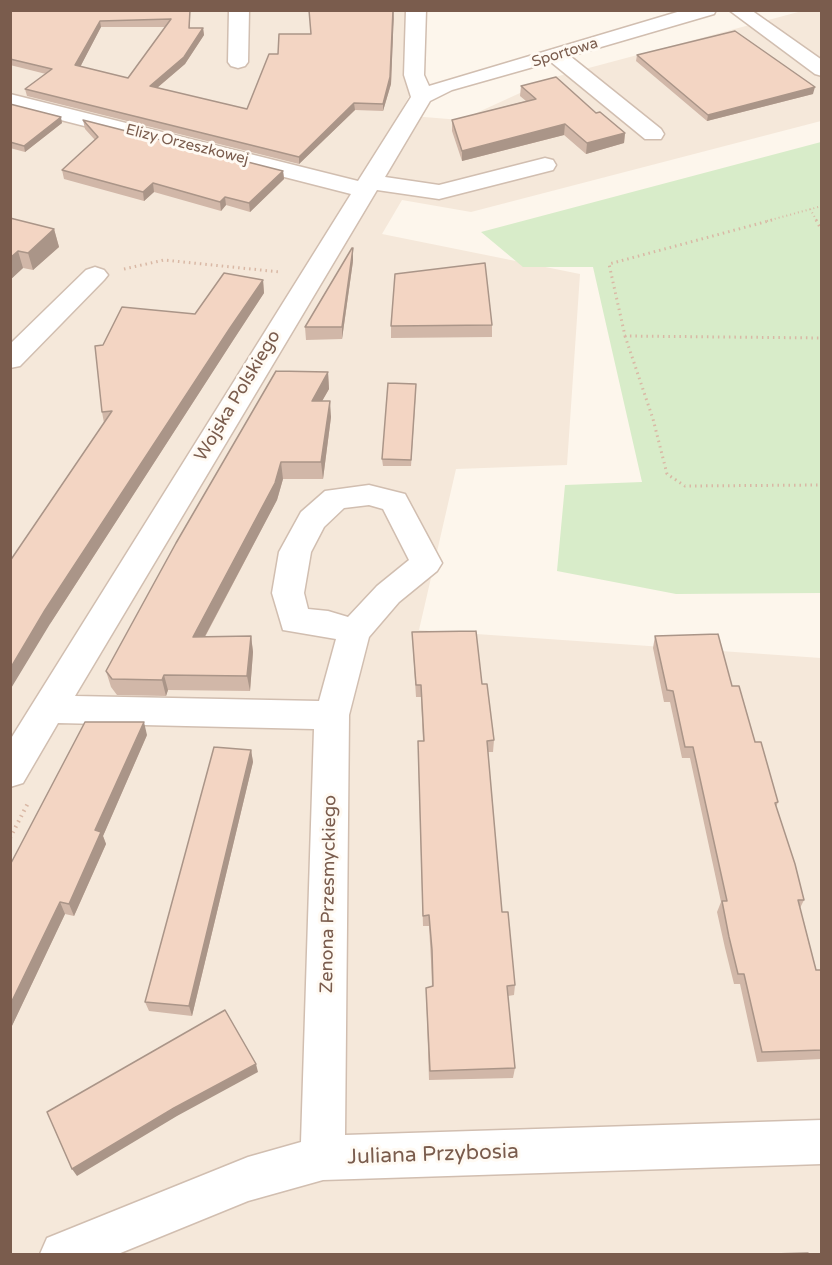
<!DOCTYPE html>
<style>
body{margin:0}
#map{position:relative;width:832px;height:1265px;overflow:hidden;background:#fdf6ec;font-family:"Varela Round",sans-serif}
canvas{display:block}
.frame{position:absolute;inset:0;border:12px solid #7a5c4d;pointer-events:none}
</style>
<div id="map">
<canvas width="832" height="1265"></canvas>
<div class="frame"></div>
</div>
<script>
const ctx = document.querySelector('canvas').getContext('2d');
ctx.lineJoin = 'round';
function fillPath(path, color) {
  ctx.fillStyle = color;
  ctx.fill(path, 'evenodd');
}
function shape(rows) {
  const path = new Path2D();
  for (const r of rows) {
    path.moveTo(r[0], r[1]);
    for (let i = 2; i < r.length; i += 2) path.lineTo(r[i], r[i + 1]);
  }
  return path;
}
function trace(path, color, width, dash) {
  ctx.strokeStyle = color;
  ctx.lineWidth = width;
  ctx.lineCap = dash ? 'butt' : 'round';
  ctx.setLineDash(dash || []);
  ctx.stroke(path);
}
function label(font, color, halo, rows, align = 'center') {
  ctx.font = font + ' "Varela Round",sans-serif';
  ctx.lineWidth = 6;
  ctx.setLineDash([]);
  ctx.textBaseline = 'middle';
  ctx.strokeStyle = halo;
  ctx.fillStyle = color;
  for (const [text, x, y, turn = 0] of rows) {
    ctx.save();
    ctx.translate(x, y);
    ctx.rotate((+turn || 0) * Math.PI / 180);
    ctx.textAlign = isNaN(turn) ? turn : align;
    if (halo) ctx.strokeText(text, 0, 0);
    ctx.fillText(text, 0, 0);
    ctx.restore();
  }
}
const residential = shape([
 [10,11,414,11,417,81,399,115,461,120,555,77,802,11,821,12,821,121,471,212,402,200,382,234,580,274,567,465,456,469,419,630,821,658,821,1254,11,1254]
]);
const green = shape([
 [821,142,821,593,676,594,557,571,565,485,642,482,593,267,523,267,481,232]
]);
const pathFar2 = shape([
 [810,209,817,221],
 [767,221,822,206]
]);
const pathFar1 = shape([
 [772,220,609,264,625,336,822,338],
 [816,220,822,231],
 [124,269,164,260,280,272],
 [625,336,653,419,667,474,685,486,822,485]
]);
const path = shape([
 [10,838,29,801]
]);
const minor = shape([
 [229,10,249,10,248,62,245,66,238,68,231,66,228,62,229,10],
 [406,10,426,10,424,75,429,86,684,10,716,10,714,14,570,56,661,129,664,134,661,139,645,139,551,62,452,90,430,101,385,177,439,185,545,158,553,160,556,165,553,170,439,199,377,190,75,696,319,701,336,639,283,630,272,593,279,552,301,512,325,491,369,485,405,494,442,563,437,571,399,602,369,637,349,715,345,1135,822,1120,822,1164,323,1180,248,1201,118,1254,40,1254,47,1238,248,1157,301,1142,314,729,58,723,23,783,10,787,10,740,351,194,10,107,10,94,358,181,411,97,404,75,406,10],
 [369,505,383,509,409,560,377,586,348,617,328,611,308,609,304,593,311,552,324,527,344,508,369,505],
 [729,10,751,10,822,60,822,76,815,74,729,10],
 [95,267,104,270,108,275,104,280,20,366,10,368,10,344,86,270,95,267]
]);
const wall = shape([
 [10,10,190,10,190,28,203,28,204,35,185,64,157,88,247,109,278,54,311,34,394,10,391,84,383,111,355,110,299,164,27,96,25,89,46,74,10,65],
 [101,27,166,27,128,78,80,67],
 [637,55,813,94,707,121,636,61],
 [521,86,596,113,625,133,624,143,586,154,564,135,462,161,452,131,452,120,526,101,520,96],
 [10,104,62,123,25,152,10,148],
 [83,120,283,171,284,179,250,212,226,205,221,211,154,192,144,201,64,179,62,170,95,140,85,129],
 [10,218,54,229,59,247,33,270,23,268,10,280],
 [353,261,342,339,306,340,305,327],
 [263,280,264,293,232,342,50,624,104,423,102,412,103,345,195,314],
 [492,325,492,337,391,338,391,326],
 [328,372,329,389,322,401,331,417,323,479,283,479,277,500,205,637,251,636,253,652,250,691,168,690,166,696,117,695,111,687,106,671],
 [416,390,411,466,383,466,382,459],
 [412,632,482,684,494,740,493,752,488,752,502,912,515,985,514,995,508,996,515,1068,513,1078,429,1080,426,988,432,987,431,961,429,926,423,926,418,753,423,741,421,697,416,697],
 [655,636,732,686,755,742,778,802,776,807,804,900,800,908,816,970,822,970,822,1059,757,1062,740,984,734,984,725,948,717,912,721,902,690,758,682,758,670,702,664,702,653,648],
 [147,735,103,836,106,844,74,916,65,914,10,1030,10,865],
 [251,750,253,762,192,1016,149,1011,145,1002]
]);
const shadedWall = shape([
 [394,10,391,84,383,111,383,104],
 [100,21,101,27,77,73,75,65],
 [203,28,204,35,185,64,151,93,150,86],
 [815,87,813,94,707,121,708,115],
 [354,103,355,110,299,164,299,157],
 [61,117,62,123,25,152,24,146],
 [565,124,564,135,462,161,462,151],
 [625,133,624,143,586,154,587,143],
 [283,171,284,179,250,212,249,203],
 [153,183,154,192,144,201,143,192],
 [225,197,226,205,221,211,220,202],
 [54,229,59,247,33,270,28,253],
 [353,248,353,261,342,339,342,327],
 [18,251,23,268,10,280,10,258],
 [263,280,264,293,232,342,50,624,10,690,10,669,45,610,230,328],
 [328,372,329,389,313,417,312,401],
 [330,401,331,417,323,479,321,462],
 [281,462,283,479,277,500,196,653,193,637],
 [251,636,253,652,250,691,247,676],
 [164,675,168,690,166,696,162,680],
 [144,722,147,735,103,836,106,844,74,916,69,904,95,830],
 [251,750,253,762,192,1016,189,1006],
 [60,902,65,914,10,1030,10,1005],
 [256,1064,258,1072,177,1116,77,1176,72,1169,174,1108]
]);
const building = shape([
 [10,10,190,10,189,28,203,28,184,57,150,86,247,109,269,54,278,54,279,34,311,34,309,10,393,10,390,77,383,104,354,103,299,157,25,89,52,69,10,59,10,10],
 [171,19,128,78,75,65,100,21,171,19],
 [735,31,815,87,708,115,637,55,735,31],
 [556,77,596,113,600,112,625,133,587,143,565,124,462,151,452,120,536,99,521,86,556,77],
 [10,104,61,117,24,146,10,142,10,104],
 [83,120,283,171,249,203,225,197,220,202,153,183,143,192,62,170,98,137,83,120],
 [10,218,54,229,28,253,18,251,10,258,10,218],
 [352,248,353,248,342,327,305,327,352,248],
 [485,263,492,325,391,326,395,274,485,263],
 [224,273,263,280,230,328,45,610,10,669,10,561,112,411,102,412,95,346,103,345,122,307,195,314,224,273],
 [276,371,328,372,312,401,330,401,321,462,281,462,275,483,193,637,251,636,247,676,164,675,162,680,112,679,106,671,176,543,276,371],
 [388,383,416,384,411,460,382,459,388,383],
 [476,631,482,684,487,684,494,740,487,741,502,912,508,912,515,985,507,986,515,1068,430,1071,426,988,433,986,432,950,429,915,423,916,418,741,424,741,421,685,416,685,412,632,476,631],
 [718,634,732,686,739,686,755,742,761,742,778,802,775,803,795,864,804,900,798,900,816,970,822,970,822,1050,762,1052,744,974,738,974,729,937,722,901,727,901,693,747,685,747,673,691,667,690,655,636,718,634],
 [85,722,144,722,95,830,101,832,69,904,60,902,10,1005,10,865,85,722],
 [214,747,251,750,189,1006,145,1002,214,747],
 [225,1010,256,1064,174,1108,72,1169,47,1112,225,1010],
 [808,1253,808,1254,772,1254,808,1253]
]);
const farStreetnames = [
 ["Sportowa",565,53,-17],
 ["Elizy Orzeszkowej",187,145,14]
];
const streetNames = [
 ["Wojska Polskiego",238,396,-59],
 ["Zenona Przesmyckiego",329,894,-89]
];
const nearStreetnames = [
 ["Juliana Przybosia",433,1155,-2]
];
fillPath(residential, '#f5e8da');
fillPath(green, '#d8ecc9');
trace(minor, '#d1beb0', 3);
trace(pathFar2, '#d9b8a5', 2, [1, 3]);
trace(pathFar1, '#d9b8a5', 3, [1.5, 4]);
trace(path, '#d9b8a5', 4, [1.5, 4.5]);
fillPath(minor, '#fff');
fillPath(wall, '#d1b7a8');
fillPath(shadedWall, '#aa9588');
fillPath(building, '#f3d5c3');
trace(building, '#aa9588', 1.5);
label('15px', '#7a5c4d', '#fffaf3', farStreetnames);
label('18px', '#7a5c4d', '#fffaf3', streetNames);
label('21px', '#7a5c4d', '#fffaf3', nearStreetnames);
</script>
